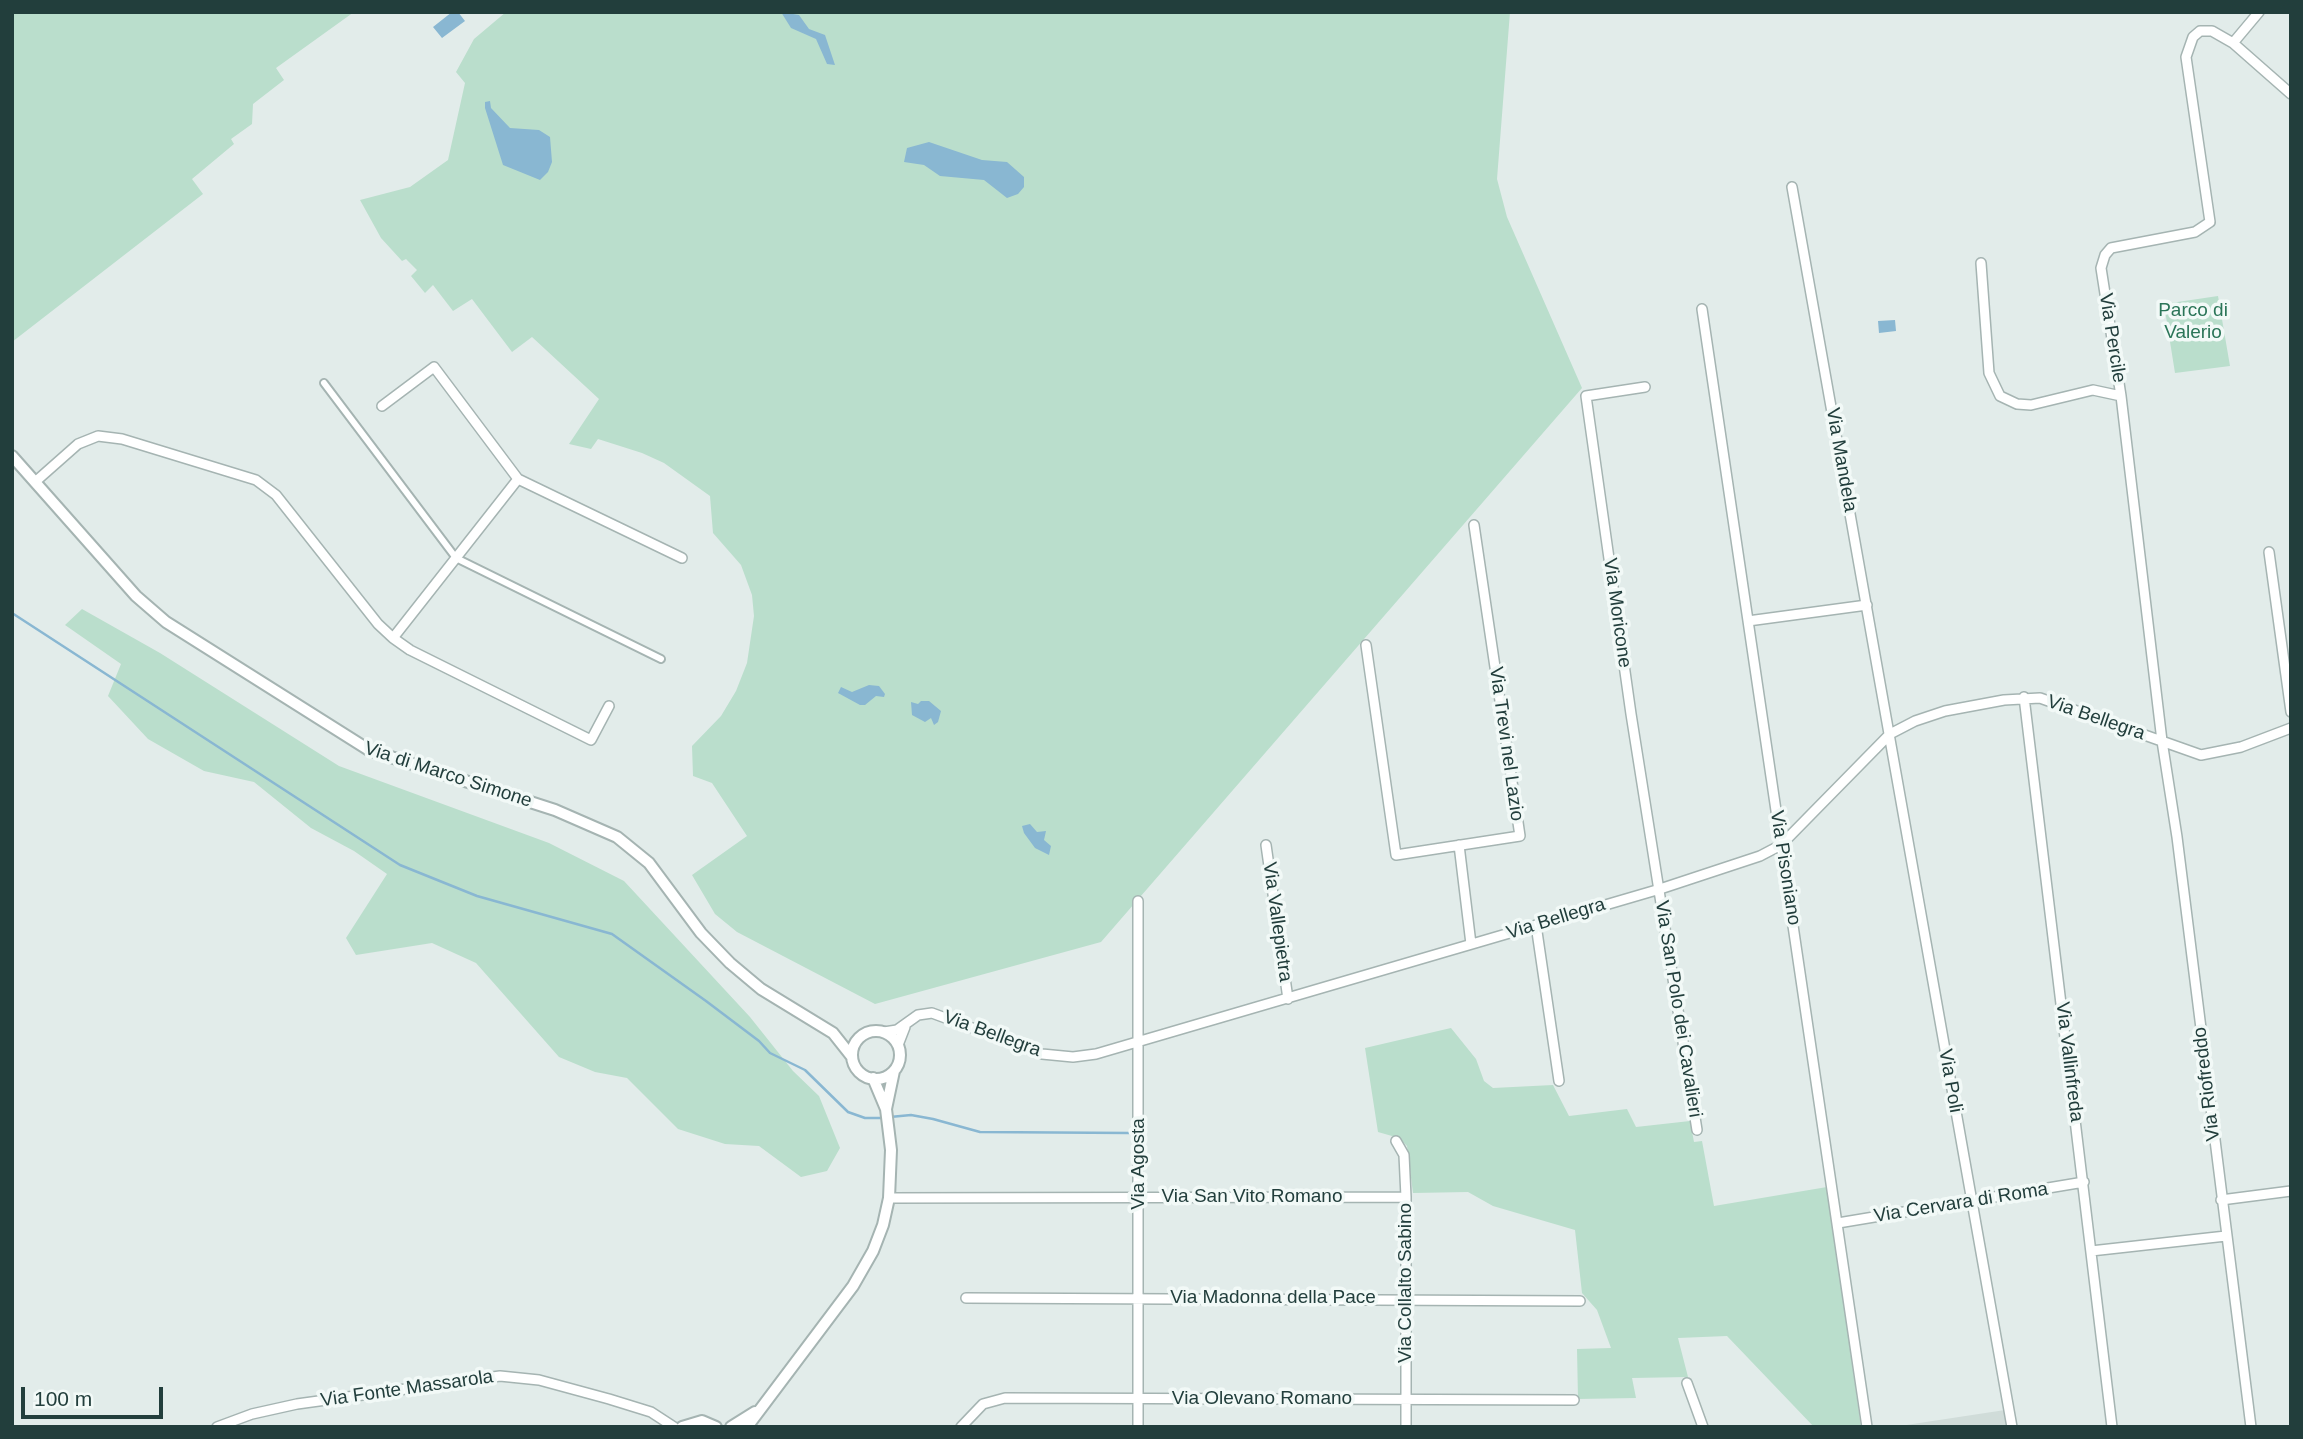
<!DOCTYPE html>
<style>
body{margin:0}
#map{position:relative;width:2303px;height:1439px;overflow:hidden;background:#e2ecea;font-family:Helvetica,sans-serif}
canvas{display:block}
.frame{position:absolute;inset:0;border:14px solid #223e3c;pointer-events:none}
.scale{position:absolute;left:21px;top:1387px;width:142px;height:32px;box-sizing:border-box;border:4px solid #223e3c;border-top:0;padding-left:9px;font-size:21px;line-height:24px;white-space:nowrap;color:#223e3c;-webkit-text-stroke:5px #f2f9f7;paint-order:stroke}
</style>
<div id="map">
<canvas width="2303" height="1439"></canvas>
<div class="frame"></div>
<div class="scale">100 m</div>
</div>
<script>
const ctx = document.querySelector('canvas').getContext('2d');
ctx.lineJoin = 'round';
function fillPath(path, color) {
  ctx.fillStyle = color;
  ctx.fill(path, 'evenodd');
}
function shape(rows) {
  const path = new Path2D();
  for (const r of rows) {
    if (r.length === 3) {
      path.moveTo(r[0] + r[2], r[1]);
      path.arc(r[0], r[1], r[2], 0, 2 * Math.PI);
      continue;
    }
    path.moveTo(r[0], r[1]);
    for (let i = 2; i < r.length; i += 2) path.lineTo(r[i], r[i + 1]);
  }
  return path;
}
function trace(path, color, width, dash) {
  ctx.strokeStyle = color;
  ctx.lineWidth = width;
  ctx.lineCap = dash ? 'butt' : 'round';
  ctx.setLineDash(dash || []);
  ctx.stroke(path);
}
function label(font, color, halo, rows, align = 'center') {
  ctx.font = font + ' Helvetica,sans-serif';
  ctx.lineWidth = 7;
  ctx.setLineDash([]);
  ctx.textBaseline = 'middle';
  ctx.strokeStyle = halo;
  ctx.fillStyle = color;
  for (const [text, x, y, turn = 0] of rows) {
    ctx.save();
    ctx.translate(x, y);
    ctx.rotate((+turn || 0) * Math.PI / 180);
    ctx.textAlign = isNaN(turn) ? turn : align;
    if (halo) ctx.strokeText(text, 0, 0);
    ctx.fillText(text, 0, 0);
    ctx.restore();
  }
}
const built = shape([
 [2005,1410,2008,1427,1893,1427]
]);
const green = shape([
 [12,12,354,12,276,68,284,80,253,104,252,124,231,139,234,144,192,179,203,194,12,342],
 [506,12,1510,12,1497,179,1507,217,1582,388,1101,942,875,1004,737,932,715,914,692,875,747,836,712,783,693,776,692,746,721,716,736,691,747,663,754,616,752,595,741,565,713,533,710,496,664,463,642,453,598,439,591,449,569,444,599,399,532,337,512,352,472,299,453,311,433,285,425,293,411,276,417,270,406,259,402,261,381,238,360,200,410,187,448,160,465,83,456,72,474,39],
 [2218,296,2230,366,2175,373,2164,304],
 [82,609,160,653,339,766,549,843,624,881,750,1017,793,1071,819,1096,840,1148,827,1171,801,1177,759,1146,725,1144,678,1129,627,1078,595,1072,559,1057,476,963,432,943,356,955,346,938,387,874,354,851,311,828,254,782,204,771,148,739,108,696,121,664,65,625],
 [1451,1028,1476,1059,1484,1081,1493,1088,1553,1085,1569,1116,1627,1109,1636,1127,1690,1121,1694,1142,1702,1141,1714,1206,1827,1187,1861,1427,1814,1427,1727,1336,1678,1338,1688,1377,1632,1378,1636,1398,1578,1399,1577,1349,1611,1348,1597,1310,1582,1293,1575,1230,1493,1206,1468,1192,1413,1193,1407,1146,1399,1138,1378,1132,1365,1048]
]);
const water = shape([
 [452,12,458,12,465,21,442,38,433,27],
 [781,12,799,15,809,29,825,35,835,65,827,64,816,39,791,28],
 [490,101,491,108,510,128,539,130,550,137,552,162,548,172,540,180,503,165,485,108,485,102],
 [929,142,982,160,1007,162,1024,177,1024,187,1018,194,1007,198,984,180,940,176,924,165,904,162,907,148],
 [1895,320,1896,331,1879,333,1878,321],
 [869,685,879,686,885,694,884,697,876,696,865,705,860,705,838,693,841,687,852,692],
 [921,701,929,701,941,711,938,722,934,725,931,718,925,722,912,715,911,702,918,704],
 [1030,824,1037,832,1046,831,1044,840,1051,846,1049,855,1035,848,1024,833,1022,826]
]);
const stream = shape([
 [12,613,400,865,477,896,612,934,706,1001,759,1041,770,1053,805,1070,848,1112,865,1118,883,1118],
 [890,1117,911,1115,933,1119,980,1132,1129,1133]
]);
const pedestrian = shape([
 [324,383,456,558,661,659]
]);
const minor = shape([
 [2233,43,2259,12],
 [1792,187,2012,1427],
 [1981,263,1989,373,2000,396,2017,404,2031,405,2093,390,2121,396],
 [1702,309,1867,1427],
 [1645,387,1586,396,1631,714,1697,1130],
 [518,479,682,558],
 [35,482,78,444,98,436,122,439,256,480,276,495,378,624,393,638,518,479,434,367,382,406],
 [2269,552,2291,712],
 [1748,621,1867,605],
 [393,638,410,650,591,740,609,706],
 [1366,645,1396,855,1520,836,1474,525],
 [2024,697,2112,1427],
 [1266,845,1288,999],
 [1459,845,1471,944],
 [1138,901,1138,1427],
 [1536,925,1559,1081],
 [884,1032,897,1030,918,1015,932,1013,1042,1054,1073,1057,1096,1054,1660,889,1760,856,1781,845,1890,734,1915,721,1945,711,2004,700,2040,698,2201,755,2241,747,2291,728],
 [898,1045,905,1027],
 [1396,1141,1404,1155,1406,1197,1406,1427],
 [889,1198,1406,1197],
 [2221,1200,2291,1191],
 [1838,1223,2084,1182],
 [2091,1251,2226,1236],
 [966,1298,1580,1301],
 [1687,1383,1703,1427],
 [217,1427,252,1414,297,1404,500,1376,539,1380,609,1399,651,1412,674,1427],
 [961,1427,983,1404,1005,1398,1574,1400],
 [2251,1427,2177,837,2162,741,2121,396,2101,268,2105,255,2111,248,2195,232,2210,222,2186,57,2193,37,2200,31,2212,31,2233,43,2291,94]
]);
const tertiary = shape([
 [12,456,136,596,166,622,369,750,555,810,617,837,649,863,701,933,730,963,761,989,833,1033,852,1057],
 [876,1055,24],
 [886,1109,894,1071],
 [682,1427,702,1421,716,1427],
 [731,1427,755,1412],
 [747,1427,853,1286,873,1251,883,1225,889,1198,891,1150,886,1109,873,1078]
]);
const parkNames = [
 ["Parco di",2193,311],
 ["Valerio",2193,333]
];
const streetNames = [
 ["Via Percile",2112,338,81],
 ["Via Mandela",1841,460,80],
 ["Via Moricone",1617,613,82],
 ["Via Bellegra",2096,718,19],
 ["Via Trevi nel Lazio",1506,744,82],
 ["Via di Marco Simone",448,775,18],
 ["Via Pisoniano",1785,868,81],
 ["Via Bellegra",1556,919,-17],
 ["Via Vallepietra",1277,922,82],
 ["Via San Polo dei Cavalieri",1678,1009,81],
 ["Via Bellegra",992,1034,20],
 ["Via Vallinfreda",2069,1062,83],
 ["Via Poli",1950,1081,80],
 ["Via Riofreddo",2207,1084,-97],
 ["Via Agosta",1139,1164,-90],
 ["Via San Vito Romano",1252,1197],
 ["Via Cervara di Roma",1961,1203,-9],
 ["Via Collalto Sabino",1406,1283,-90],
 ["Via Madonna della Pace",1273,1298],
 ["Via Fonte Massarola",407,1389,-8],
 ["Via Olevano Romano",1262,1399]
];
fillPath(built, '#d0dcd9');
fillPath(green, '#badecc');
fillPath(water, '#89b7d2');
trace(stream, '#89b7d2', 2.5);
trace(pedestrian, '#a5b4b2', 10);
trace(minor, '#a5b4b2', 12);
trace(tertiary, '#a5b4b2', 14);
trace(pedestrian, '#fff', 6);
trace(minor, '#fff', 9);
trace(tertiary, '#fff', 10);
label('19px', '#2b7558', '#f2f9f7', parkNames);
label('19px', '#223e3c', '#f2f9f7', streetNames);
</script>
